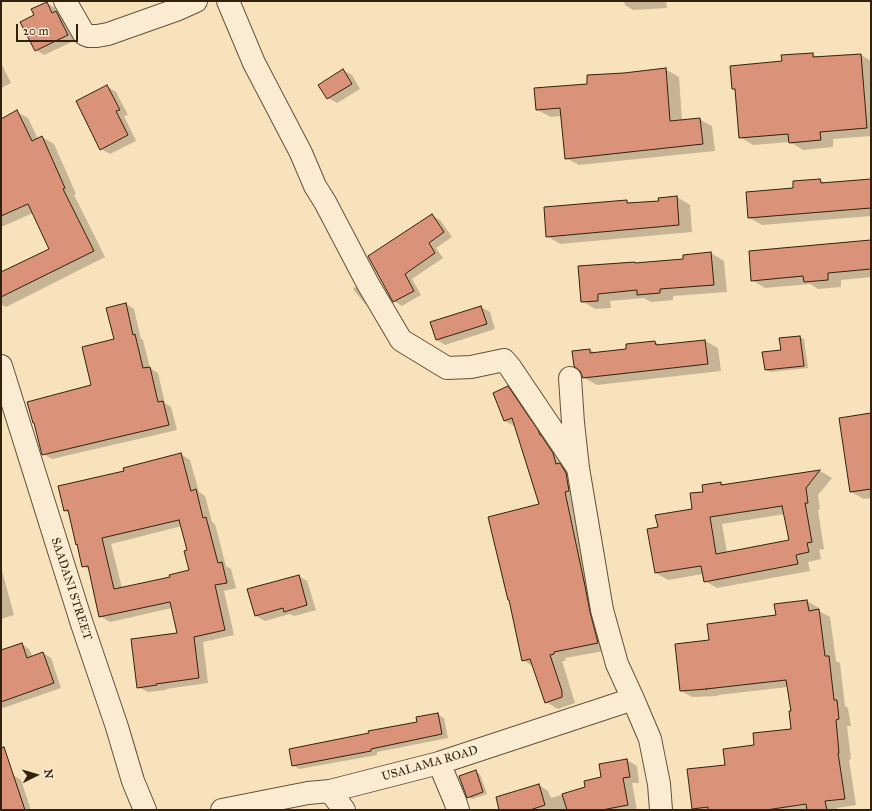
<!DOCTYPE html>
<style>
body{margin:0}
#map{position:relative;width:872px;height:811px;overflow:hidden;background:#f8e2bb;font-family:"IM FELL Great Primer",serif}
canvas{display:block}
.frame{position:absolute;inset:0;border:2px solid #32220d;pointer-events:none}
.north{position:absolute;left:16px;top:755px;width:40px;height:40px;-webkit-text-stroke:3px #faecd3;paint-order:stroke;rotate:85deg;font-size:11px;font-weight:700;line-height:16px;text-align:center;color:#32220d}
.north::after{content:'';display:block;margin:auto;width:14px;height:18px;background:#32220d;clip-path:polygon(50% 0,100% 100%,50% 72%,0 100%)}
.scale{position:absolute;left:16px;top:24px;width:62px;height:18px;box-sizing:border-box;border:2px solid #32220d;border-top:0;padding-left:5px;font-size:12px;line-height:14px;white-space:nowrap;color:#32220d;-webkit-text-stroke:3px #faecd3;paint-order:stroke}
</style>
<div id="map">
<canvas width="872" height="811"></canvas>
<div class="frame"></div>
<div class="north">N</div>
<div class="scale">20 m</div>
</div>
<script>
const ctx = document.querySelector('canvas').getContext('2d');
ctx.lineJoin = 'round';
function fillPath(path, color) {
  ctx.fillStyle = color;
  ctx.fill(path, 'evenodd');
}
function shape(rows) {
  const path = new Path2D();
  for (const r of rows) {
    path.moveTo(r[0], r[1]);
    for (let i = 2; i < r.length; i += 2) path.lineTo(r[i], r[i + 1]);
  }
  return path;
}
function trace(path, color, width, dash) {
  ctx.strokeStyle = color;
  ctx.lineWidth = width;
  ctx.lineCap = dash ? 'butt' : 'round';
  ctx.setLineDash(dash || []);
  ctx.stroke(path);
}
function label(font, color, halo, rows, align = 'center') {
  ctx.font = font + ' "IM FELL Great Primer",serif';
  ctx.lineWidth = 3;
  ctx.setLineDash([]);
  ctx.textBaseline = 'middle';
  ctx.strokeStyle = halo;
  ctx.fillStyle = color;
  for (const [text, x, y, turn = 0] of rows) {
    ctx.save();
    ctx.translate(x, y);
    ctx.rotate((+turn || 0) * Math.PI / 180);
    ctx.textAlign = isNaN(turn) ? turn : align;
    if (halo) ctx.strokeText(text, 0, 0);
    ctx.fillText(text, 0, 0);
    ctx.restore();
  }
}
const shadow = shape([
 [624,1,666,1,667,8,633,10,625,5],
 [47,3,55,8,58,13,65,17,76,40,44,55,36,50,35,15],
 [812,54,819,58,861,55,871,61,871,136,833,139,833,147,803,150,790,142,753,145,740,137,736,90,733,89,783,62],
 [1,63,11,83,1,88],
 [665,69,679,77,682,120,699,119,712,126,715,151,579,165,566,158,562,116,551,117,537,110,588,85],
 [343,70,352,75,360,89,337,103,328,98],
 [107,86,116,92,128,115,124,116,136,141,110,154,101,149],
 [17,112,28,118,38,139,42,137,54,144,76,194,74,195,105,257,6,307,1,304,1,273,51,249,33,213,1,227,1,120],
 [820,180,826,183,871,180,871,216,762,225,748,217,794,189],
 [677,197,690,205,692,232,560,244,547,236,626,201,631,204,660,202],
 [432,215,440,220,452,237,436,248,443,258,412,279,421,295,402,306,394,301,369,257],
 [871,241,871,277,841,280,841,287,818,289,810,284,765,288,752,280],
 [711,253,724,261,727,292,673,296,673,300,651,302,644,298,610,301,611,308,595,309,582,301,635,263,637,264,684,260],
 [355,287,359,289,369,306,365,304,353,289],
 [126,304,134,309,141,339,143,340,150,368,158,373,165,403,171,407,177,430,52,459,43,454,92,386,115,340],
 [481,307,490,312,495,329,445,345,437,340],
 [800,337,804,339,808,368,770,372,766,370,782,351],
 [705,341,718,348,721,371,597,385,583,377,590,350,596,353,627,350,655,342,661,346],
 [507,387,519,394,567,468,610,650,565,658,566,661,562,661,575,703,558,709,546,702,534,667,523,660,541,505,516,427,505,421,494,393],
 [871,414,871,498,864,499,851,492],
 [181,454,190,460,199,492,205,496,212,522,215,524,226,566,231,569,236,588,224,591,234,635,203,642,208,683,166,689,166,690,148,692,138,687,178,634,172,608,110,622,100,616,90,570,83,566,78,545,76,544,69,513,64,510,125,472],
 [182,526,188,551,190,571,171,578,122,588,111,544],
 [820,471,832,478,818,495,820,509,818,510,824,549,819,550,821,559,808,562,810,571,717,588,705,581,703,574,668,580,656,573,659,528,693,510,704,493,721,483,725,486],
 [785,514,790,541,727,553,722,524],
 [1,567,14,615,1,619],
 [299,576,307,581,316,610,294,616,290,614,265,621,256,616],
 [807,601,819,608,819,611,830,617,836,661,840,663,845,706,848,708,851,726,847,726,851,759,849,760,856,805,837,808,837,810,693,810,688,770,726,766,756,746,792,730,792,712,788,687,718,695,718,696,692,697,681,691,711,641,777,616,776,605],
 [22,644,29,649,33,657,43,653,51,658,61,688,3,708,1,707,1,647,2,649,4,650],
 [437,714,444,718,448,738,377,752,377,755,299,769,293,765,418,723],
 [1,744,12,775,13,775,21,780,31,810,1,810],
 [627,760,637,766,639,783,632,783,637,810,500,810,539,785,548,791,551,798,586,788],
 [476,772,480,774,487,794,472,799,468,797]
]);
const building = shape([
 [47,2,52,13,56,11,68,35,35,51,20,22,34,15,31,9,47,2],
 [813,53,813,57,861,54,867,128,820,132,821,140,789,143,788,134,739,138,735,89,732,89,730,66,782,61,781,55,813,53],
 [666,68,670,121,700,118,703,144,565,159,560,108,536,110,534,88,587,84,587,75,624,73,666,68],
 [343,69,352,84,327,99,318,85,343,69],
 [107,85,120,110,116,111,128,135,100,150,76,101,107,85],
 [17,110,32,141,42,136,65,188,63,189,94,251,1,297,1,272,49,249,28,204,1,216,1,119,17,110],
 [820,179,821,183,871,179,871,208,748,218,746,192,793,188,793,181,820,179],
 [677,196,679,225,546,237,544,207,627,200,627,203,659,201,658,198,677,196],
 [432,214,444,232,429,243,435,253,405,274,414,291,393,302,368,256,432,214],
 [871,240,871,269,828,273,828,280,804,282,803,276,751,281,749,251,871,240],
 [711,252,714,285,660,289,660,293,637,295,637,290,598,294,598,301,581,302,578,266,635,262,635,263,683,259,683,255,711,252],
 [126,303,133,335,135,334,143,368,150,367,158,402,163,401,169,425,42,455,34,423,33,423,27,402,91,385,82,347,114,339,106,308,126,303],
 [481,306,487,324,436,340,430,322,481,306],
 [800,336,804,366,765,370,762,352,781,350,779,338,800,336],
 [705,340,708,364,583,378,580,371,574,366,572,351,590,349,590,353,626,349,626,344,655,341,656,345,705,340],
 [508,386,538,430,540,435,541,435,553,453,556,464,560,463,566,473,569,491,565,492,585,586,590,612,598,643,554,652,554,654,550,655,562,691,562,697,545,703,530,659,522,661,509,600,508,600,488,517,539,504,512,418,504,421,493,393,508,386],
 [871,413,871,489,850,492,839,418,871,413],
 [181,453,191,491,196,489,203,518,206,517,218,563,222,562,227,583,215,585,225,630,194,637,199,678,156,684,157,685,137,688,131,639,177,633,170,602,99,617,88,566,82,567,77,544,76,545,68,510,64,511,58,486,124,471,123,468,181,453],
 [179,520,187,550,184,551,189,570,169,575,170,577,114,589,102,538,179,520],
 [820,470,806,488,808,503,805,503,812,542,807,543,809,552,796,555,798,564,704,582,701,566,655,573,647,529,658,527,655,515,692,509,690,493,703,492,702,485,721,482,721,485,820,470],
 [782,506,789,540,716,554,710,517,782,506],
 [299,575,307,605,284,612,283,608,255,616,247,589,299,575],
 [807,600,809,611,819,609,825,656,829,656,834,700,837,700,839,719,836,720,839,753,838,753,845,799,825,801,827,810,807,810,806,804,766,810,708,810,708,807,692,809,687,769,725,765,723,749,754,745,753,733,791,729,789,711,791,711,786,680,706,689,707,689,680,691,675,644,709,640,707,624,776,615,774,604,807,600],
 [22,643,27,658,43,652,54,683,1,702,1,650,22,643],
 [438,713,442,734,371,749,371,751,292,766,289,749,369,733,368,731,417,722,416,717,438,713],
 [4,747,25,810,1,810,1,748,4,747],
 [627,759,630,777,623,778,628,805,602,810,567,810,562,794,585,787,584,781,601,777,599,764,627,759],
 [476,770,483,792,467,798,459,776,476,770],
 [539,784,545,805,530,810,499,810,496,797,539,784]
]);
const minor = shape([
 [65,1,84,34,89,36,97,36,108,34,176,10,196,1],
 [228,1,254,63,301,153,315,186,325,202,368,284,401,340,447,368,471,367,504,360,510,367,578,468],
 [1,366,82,624,117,727,133,781,145,810],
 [570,378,573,423,578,468,602,610,617,664,633,699,650,739,659,784,661,810],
 [439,763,455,801,458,810],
 [330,791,344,810],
 [222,810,308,793,330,791,439,763,633,699]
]);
const streetNames = [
 ["SAADANI STREET",71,589,72],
 ["USALAMA ROAD",430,764,-16]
];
fillPath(shadow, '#0003');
fillPath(building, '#da9279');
trace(building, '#32220d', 1);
trace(minor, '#645238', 24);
trace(minor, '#faecd3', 22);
label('12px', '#32220d', '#faecd3', streetNames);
</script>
